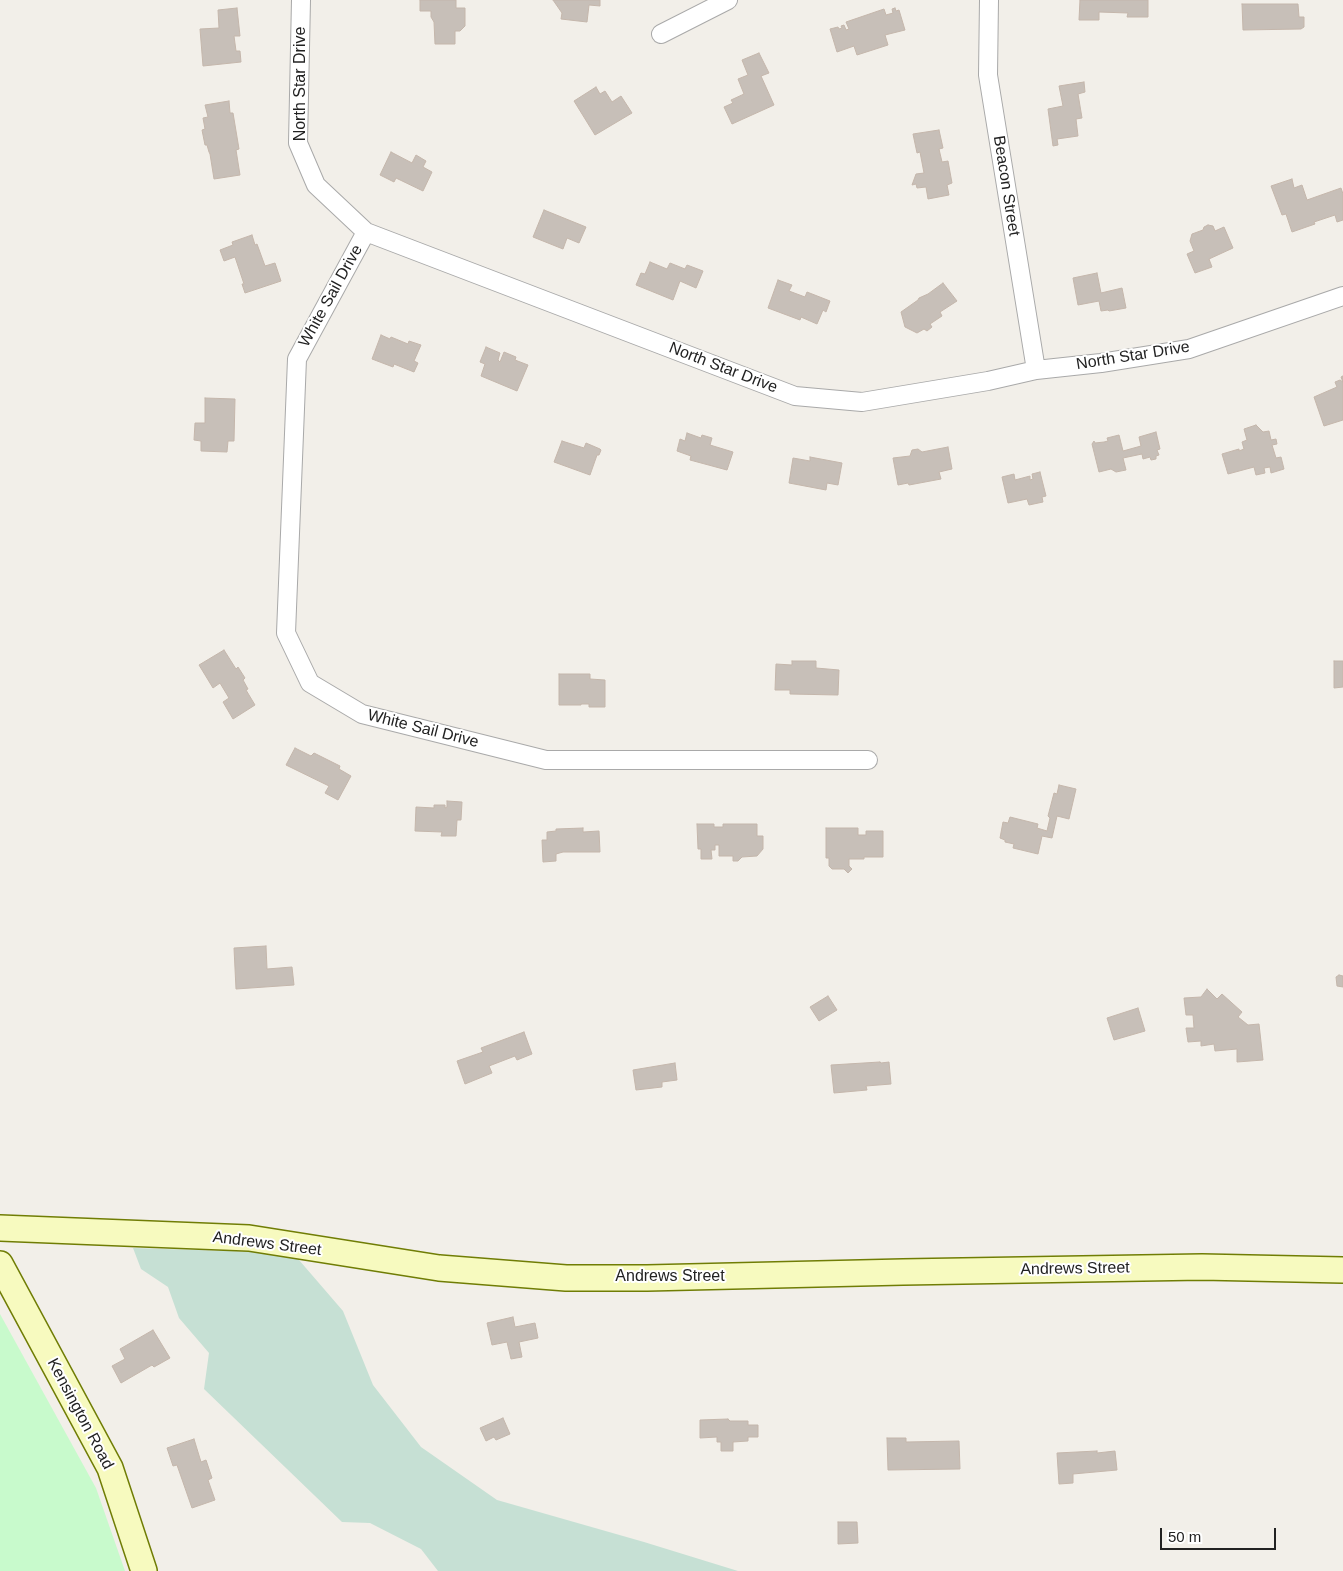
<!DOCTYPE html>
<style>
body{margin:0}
#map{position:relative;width:1343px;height:1571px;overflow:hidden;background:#f2efe9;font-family:Helvetica,sans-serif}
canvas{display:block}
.scale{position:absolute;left:1160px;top:1528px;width:116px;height:22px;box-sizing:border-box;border:2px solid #222;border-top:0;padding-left:6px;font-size:15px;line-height:18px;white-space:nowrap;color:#222;-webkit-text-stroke:4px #fff;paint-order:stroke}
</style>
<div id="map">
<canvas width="1343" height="1571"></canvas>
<div class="scale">50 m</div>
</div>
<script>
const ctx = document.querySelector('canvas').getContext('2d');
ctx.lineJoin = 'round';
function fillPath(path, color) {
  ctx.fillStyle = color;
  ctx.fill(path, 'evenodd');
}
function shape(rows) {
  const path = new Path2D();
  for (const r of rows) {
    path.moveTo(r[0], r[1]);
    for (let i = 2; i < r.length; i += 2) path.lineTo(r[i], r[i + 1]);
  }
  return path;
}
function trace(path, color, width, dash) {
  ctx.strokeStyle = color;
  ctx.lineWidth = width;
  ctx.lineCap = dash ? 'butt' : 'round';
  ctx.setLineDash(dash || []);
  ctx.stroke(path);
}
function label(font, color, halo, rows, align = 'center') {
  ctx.font = font + ' Helvetica,sans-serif';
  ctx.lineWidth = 4;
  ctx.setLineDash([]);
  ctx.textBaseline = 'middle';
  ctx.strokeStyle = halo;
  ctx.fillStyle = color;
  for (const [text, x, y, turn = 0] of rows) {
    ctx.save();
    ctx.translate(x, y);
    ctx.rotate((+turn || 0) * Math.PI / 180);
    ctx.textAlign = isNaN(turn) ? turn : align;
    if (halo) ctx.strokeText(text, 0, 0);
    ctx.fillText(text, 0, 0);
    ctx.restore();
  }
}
const wetland = shape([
 [133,1248,293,1253,343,1311,373,1385,421,1447,497,1500,644,1542,738,1571,438,1571,421,1549,370,1523,342,1522,204,1389,209,1353,179,1318,168,1287,141,1269]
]);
const park = shape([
 [0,1314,96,1488,125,1571,0,1571]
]);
const building = shape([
 [420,0,456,0,456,8,465,8,465,26,460,31,455,31,455,44,435,44,434,22,431,17,431,11,420,11,420,0],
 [553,0,600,0,600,6,589,5,587,22,561,19,562,13,553,0],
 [1080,0,1148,0,1148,17,1127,17,1128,13,1099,12,1099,20,1079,20,1080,0],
 [1242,4,1298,4,1299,17,1304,17,1304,27,1301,29,1243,30,1242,4],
 [237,8,240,36,234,36,236,51,240,51,241,62,203,66,200,29,219,28,218,10,237,8],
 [895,8,896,11,899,10,905,30,885,35,888,45,857,55,854,46,837,52,830,29,838,27,839,29,842,28,841,26,844,25,846,30,849,29,846,22,884,9,886,15,893,13,892,9,895,8],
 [759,53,769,73,761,76,774,105,732,124,724,107,733,103,731,100,744,94,738,79,748,75,742,60,759,53],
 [1084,82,1085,92,1078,94,1082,118,1076,119,1078,136,1057,139,1058,145,1053,146,1048,109,1063,106,1059,86,1084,82],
 [596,87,600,94,605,91,612,102,621,96,632,113,595,135,574,101,596,87],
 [229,101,230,113,233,113,239,149,236,150,240,175,214,179,210,154,209,152,207,145,205,145,202,130,205,129,203,118,208,117,205,105,229,101],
 [939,130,943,148,939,149,942,162,948,161,952,183,947,185,949,195,928,199,926,187,917,188,916,184,912,185,916,174,924,173,920,152,917,153,913,134,939,130],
 [391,152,412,163,416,155,426,161,423,167,432,172,423,191,396,178,394,182,380,175,391,152],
 [1292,179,1294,188,1302,185,1307,200,1341,188,1343,194,1343,220,1337,222,1335,215,1314,222,1315,224,1292,232,1286,214,1282,215,1271,186,1292,179],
 [544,210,586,227,579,243,567,238,563,249,533,237,544,210],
 [1208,225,1213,226,1215,231,1224,227,1233,248,1209,259,1212,267,1195,273,1187,254,1194,251,1190,241,1192,234,1203,230,1204,227,1208,225],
 [252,235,255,245,257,244,265,266,275,263,281,281,245,293,242,284,244,284,235,257,224,261,220,250,233,245,232,242,252,235],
 [650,262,667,269,670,263,685,269,687,265,703,271,696,288,680,281,673,300,636,285,641,273,645,274,650,262],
 [1097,273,1101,293,1122,288,1126,308,1109,311,1108,310,1101,311,1099,301,1078,305,1073,278,1097,273],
 [778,280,792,285,789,291,805,297,807,292,830,301,826,312,823,310,817,324,801,317,800,320,768,308,778,280],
 [943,283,957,301,940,312,942,316,930,324,932,327,927,331,924,329,917,333,905,327,901,312,918,300,919,298,928,294,943,283],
 [381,335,390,339,391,337,408,344,409,341,421,345,414,361,418,363,414,372,394,364,393,367,372,359,381,335],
 [486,347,500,353,498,360,500,362,504,352,516,357,515,360,528,365,517,391,481,376,485,364,480,362,486,347],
 [1343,376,1343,420,1324,426,1314,397,1337,387,1335,382,1340,380,1343,382,1341,377,1343,376],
 [205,398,235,399,234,441,228,441,227,452,201,451,201,441,194,440,195,423,205,423,205,398],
 [1256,425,1263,432,1269,431,1271,440,1276,439,1277,444,1272,445,1276,458,1281,457,1284,469,1271,473,1270,467,1264,468,1265,473,1256,475,1254,467,1228,474,1222,454,1239,449,1239,451,1244,449,1242,442,1247,440,1244,429,1256,425],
 [1156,432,1160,449,1157,450,1159,455,1156,456,1156,459,1151,460,1150,457,1143,459,1142,454,1123,458,1126,470,1116,472,1111,469,1099,472,1092,444,1094,441,1095,443,1104,442,1108,441,1107,438,1119,435,1123,451,1141,446,1139,437,1156,432],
 [687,433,701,438,702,435,712,438,710,445,733,452,727,470,690,460,691,456,677,451,680,439,685,441,687,433],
 [562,441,584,448,586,443,600,449,601,450,599,455,597,455,590,475,554,462,562,441],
 [948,447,952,469,939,472,941,479,909,485,908,483,898,485,893,458,910,456,912,450,918,449,922,452,948,447],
 [810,457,842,463,838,485,827,483,826,490,789,483,793,458,810,461,810,457],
 [1040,472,1046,496,1042,497,1043,502,1029,505,1027,499,1008,503,1002,477,1014,474,1015,480,1030,476,1030,480,1033,479,1032,474,1040,472],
 [224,650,236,669,238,667,245,678,243,680,248,689,246,690,255,705,233,719,223,702,229,698,220,683,213,688,199,665,224,650],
 [792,661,816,661,816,668,839,670,838,695,790,694,790,690,775,690,776,664,792,665,792,661],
 [1334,661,1343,661,1343,687,1334,688,1334,661],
 [559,674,590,674,590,679,605,680,605,707,589,707,589,704,581,704,581,705,559,705,559,674],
 [295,748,311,756,314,753,340,766,339,769,351,776,338,800,325,793,329,786,286,765,295,748],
 [1059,785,1076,789,1069,819,1057,816,1052,838,1042,836,1038,854,1013,848,1014,844,1005,842,1005,840,1000,838,1003,822,1008,823,1010,817,1038,824,1037,828,1047,831,1050,818,1048,816,1054,793,1057,794,1059,785],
 [447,801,462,802,461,820,457,820,456,836,441,836,442,832,415,831,416,807,434,808,434,805,445,805,445,808,447,807,447,801],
 [697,824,714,824,714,827,723,827,723,824,757,824,757,836,763,836,763,849,757,856,742,857,738,861,733,861,733,856,719,856,719,845,715,845,715,850,711,850,712,859,701,859,701,849,698,849,697,824],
 [583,828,583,832,599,831,600,852,563,852,556,854,556,861,543,862,542,840,547,840,547,832,556,831,556,829,583,828],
 [826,828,858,828,858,835,866,835,866,831,883,831,883,857,864,857,864,859,849,859,849,866,852,869,848,873,844,869,832,869,829,866,829,858,826,858,826,828],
 [266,946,267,969,292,967,294,985,236,989,234,948,266,946],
 [1339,975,1343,976,1343,987,1337,986,1336,977,1339,975],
 [1207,989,1217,999,1222,994,1242,1012,1238,1017,1248,1025,1259,1024,1263,1060,1237,1062,1237,1049,1215,1051,1214,1044,1201,1046,1201,1041,1188,1042,1186,1028,1194,1028,1193,1015,1186,1015,1184,998,1201,997,1207,989],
 [828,996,837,1010,819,1021,810,1007,828,996],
 [1138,1008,1145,1031,1114,1040,1107,1018,1138,1008],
 [524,1032,532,1054,517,1060,515,1056,489,1066,492,1073,465,1084,457,1061,483,1052,481,1048,524,1032],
 [880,1062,881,1063,889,1062,891,1084,866,1086,867,1090,834,1093,831,1065,880,1062],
 [675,1063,677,1080,662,1082,662,1087,636,1090,633,1070,675,1063],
 [513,1317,515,1327,535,1323,538,1338,519,1342,522,1357,511,1359,507,1342,492,1345,487,1323,513,1317],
 [153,1330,170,1358,154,1367,152,1365,121,1383,112,1366,125,1359,120,1349,153,1330],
 [503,1418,510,1434,496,1440,494,1437,486,1441,480,1428,503,1418],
 [728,1419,730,1421,748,1421,748,1425,758,1425,758,1437,748,1437,748,1441,733,1442,733,1451,721,1451,721,1442,717,1442,717,1437,700,1438,700,1420,728,1419],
 [887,1438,906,1438,906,1442,959,1441,960,1469,888,1470,887,1438],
 [194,1439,201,1462,206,1460,212,1478,208,1480,215,1500,192,1508,177,1465,173,1466,167,1448,194,1439],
 [1097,1451,1097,1453,1115,1451,1117,1470,1073,1474,1073,1483,1059,1484,1057,1453,1097,1451],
 [838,1522,857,1522,858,1543,838,1544,838,1522]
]);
const street = shape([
 [301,0,298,143,316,185,366,232,795,396,862,402,988,381,1036,370,1101,363,1189,349,1343,296],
 [989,0,988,75,1036,370],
 [661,34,728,0],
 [366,232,297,359,286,633,310,683,362,714,546,760,868,760]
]);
const secondary = shape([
 [0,1228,249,1238,439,1268,566,1278,647,1278,903,1272,1202,1267,1343,1270],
 [0,1264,110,1468,144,1571]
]);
const streetNames = [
 ["North Star Drive",301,84,-90],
 ["Beacon Street",1006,186,81],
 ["White Sail Drive",331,296,-61],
 ["North Star Drive",1133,356,-9],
 ["North Star Drive",723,368,21],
 ["White Sail Drive",423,729,14],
 ["Andrews Street",267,1244,7],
 ["Andrews Street",1075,1269,-1],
 ["Andrews Street",670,1277],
 ["Kensington Road",80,1414,62]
];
fillPath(wetland, '#c6e0d4');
fillPath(park, '#c8facc');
fillPath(building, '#c7bfb8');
trace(building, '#c4b6ab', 1);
trace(street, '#a9a9a9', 20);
trace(secondary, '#707d05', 28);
trace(street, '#fff', 18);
trace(secondary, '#f7fabf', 25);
label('16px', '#222', '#fff', streetNames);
</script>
